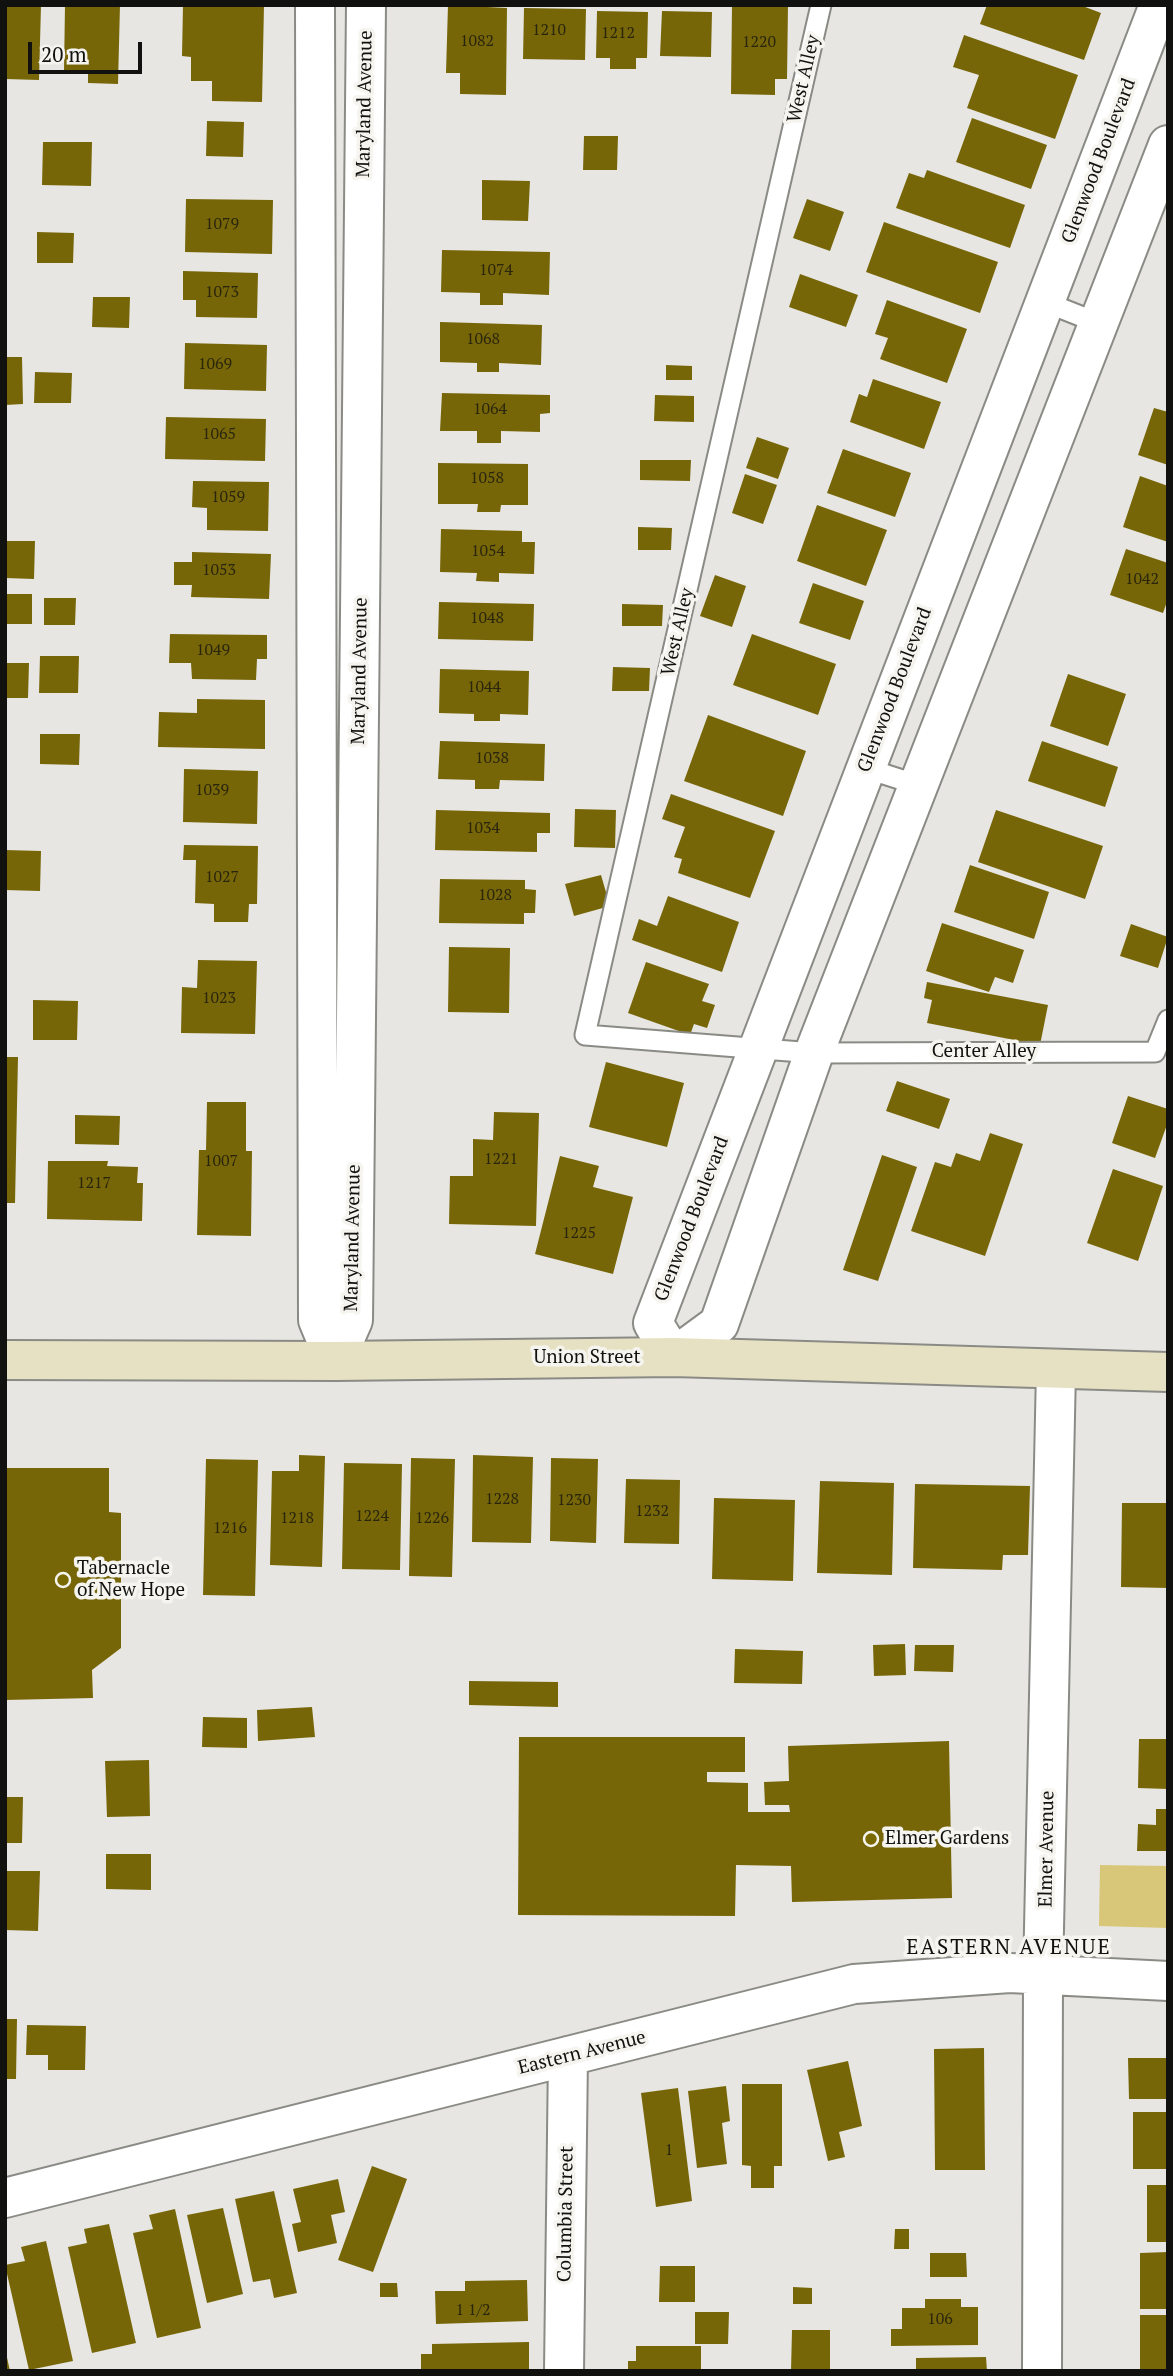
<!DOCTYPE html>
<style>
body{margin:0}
#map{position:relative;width:1173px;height:2376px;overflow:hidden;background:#e7e6e2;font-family:"PT Serif",serif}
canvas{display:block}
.frame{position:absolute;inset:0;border:7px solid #11110f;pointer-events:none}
.scale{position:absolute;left:28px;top:42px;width:114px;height:32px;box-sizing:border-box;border:4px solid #11110f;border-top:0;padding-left:9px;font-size:21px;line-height:24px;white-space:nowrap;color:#11110f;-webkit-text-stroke:5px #f5f4ef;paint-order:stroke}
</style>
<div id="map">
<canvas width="1173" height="2376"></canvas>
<div class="frame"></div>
<div class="scale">20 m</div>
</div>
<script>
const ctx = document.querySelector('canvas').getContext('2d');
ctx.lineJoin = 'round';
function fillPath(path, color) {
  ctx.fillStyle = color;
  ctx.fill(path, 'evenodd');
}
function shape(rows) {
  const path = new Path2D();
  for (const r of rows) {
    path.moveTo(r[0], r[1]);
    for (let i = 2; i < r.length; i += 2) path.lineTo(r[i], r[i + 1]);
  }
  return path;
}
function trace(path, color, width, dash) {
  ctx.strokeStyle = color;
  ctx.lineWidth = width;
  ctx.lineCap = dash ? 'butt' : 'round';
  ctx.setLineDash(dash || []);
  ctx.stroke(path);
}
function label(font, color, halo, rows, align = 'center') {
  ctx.font = font + ' "PT Serif",serif';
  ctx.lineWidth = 7;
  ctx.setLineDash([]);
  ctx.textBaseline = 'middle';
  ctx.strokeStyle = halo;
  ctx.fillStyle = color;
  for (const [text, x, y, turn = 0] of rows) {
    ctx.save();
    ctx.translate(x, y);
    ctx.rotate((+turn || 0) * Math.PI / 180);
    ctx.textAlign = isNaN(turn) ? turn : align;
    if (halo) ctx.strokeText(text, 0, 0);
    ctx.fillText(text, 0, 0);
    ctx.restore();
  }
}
const green = shape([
 [1100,1865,1168,1866,1168,1928,1099,1926]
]);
const building = shape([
 [5,5,41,5,39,80,5,79],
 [65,5,120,5,118,84,88,83,88,72,64,71],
 [183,5,264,5,262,102,212,101,212,81,191,81,191,57,182,56],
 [448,5,507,8,506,95,460,94,460,73,446,73],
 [732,5,788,5,787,79,775,79,775,95,731,94],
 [987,5,1080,5,1101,13,1084,60,980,24],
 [524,8,586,9,585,60,523,59],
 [597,11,648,12,647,58,636,58,636,69,610,69,610,58,596,58],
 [662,11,712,12,711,57,660,56],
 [964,35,1078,75,1055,139,967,108,979,75,953,67],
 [972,118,1047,145,1031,189,956,162],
 [207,121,244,122,243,157,206,156],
 [584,136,618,136,617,170,583,170],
 [43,142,92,142,91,186,42,185],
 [927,170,1025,205,1010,248,896,208,909,173,924,178],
 [482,180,530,181,528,221,482,220],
 [186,199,273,200,272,254,185,252],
 [807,199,844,212,830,251,793,238],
 [884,222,998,262,980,313,866,272],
 [37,232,74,233,73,263,37,263],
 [442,250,550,252,549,295,503,293,503,305,480,305,480,293,441,292],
 [183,271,258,273,257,318,196,317,196,300,183,300],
 [800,274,858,295,846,327,789,307],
 [93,297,130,297,129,328,92,327],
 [887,300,967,329,947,383,880,359,888,338,875,334],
 [440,322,542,325,541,365,499,363,499,372,477,372,477,363,440,362],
 [185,343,267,345,266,391,184,389],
 [5,357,22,357,23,404,5,405],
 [666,365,692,366,692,380,666,380],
 [35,372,72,373,71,403,34,403],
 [873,379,941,402,924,449,850,422,859,394,867,397],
 [442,393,550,395,550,413,540,414,540,432,501,431,501,443,477,443,477,431,440,431],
 [655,395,694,396,694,422,654,421],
 [1154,408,1168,412,1168,465,1138,455],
 [166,417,266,419,265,461,165,459],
 [757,437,789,448,778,479,746,468],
 [843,449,911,473,895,517,827,493],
 [640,460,691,460,690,481,640,480],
 [438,463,528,464,528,505,501,505,500,512,477,512,478,504,438,504],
 [745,474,777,485,763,524,732,513],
 [1140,476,1168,486,1168,542,1123,527],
 [193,481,269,482,268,531,207,530,207,508,192,507],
 [817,505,887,530,866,586,797,561],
 [638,527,672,528,671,550,638,550],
 [441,529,522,531,522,542,535,542,534,574,499,573,499,582,476,581,477,573,440,572],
 [5,541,35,541,34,579,5,578],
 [1126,549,1168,563,1168,599,1163,613,1110,595],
 [192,552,271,554,269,599,191,597,192,585,174,585,174,562,192,562],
 [715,575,746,586,732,627,700,616],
 [813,583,864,601,850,640,799,623],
 [5,594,32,594,32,624,5,624],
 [44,598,76,598,75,625,44,625],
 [439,602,534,604,533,641,438,639],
 [622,604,663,605,662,626,622,626],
 [170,634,267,635,267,659,257,659,256,680,192,679,191,663,169,663],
 [752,634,836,664,818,715,733,685],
 [40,656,79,656,78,693,39,693],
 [5,663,29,663,28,698,5,698],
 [613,667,650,668,649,691,612,691],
 [440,669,529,671,528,715,500,714,500,721,474,721,474,714,439,713],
 [1068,674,1126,694,1108,746,1050,726],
 [197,699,265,700,265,749,158,747,159,712,197,713],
 [708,715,806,751,783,816,684,781],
 [40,734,80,734,79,765,40,764],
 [440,741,545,744,544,781,500,780,499,789,475,789,475,780,438,779],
 [1042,741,1118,767,1105,807,1028,781],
 [184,769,258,771,257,824,183,822],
 [671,794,775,831,750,898,678,873,682,859,674,857,685,827,662,819],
 [575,809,616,810,615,848,574,847],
 [436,810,550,813,550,833,537,833,537,852,435,850],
 [996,810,1103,846,1085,899,978,862],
 [184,845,258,846,257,904,249,904,248,922,214,922,214,904,195,903,196,860,183,860],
 [5,850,41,851,40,891,5,890],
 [970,865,1049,892,1034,939,954,912],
 [601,875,610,906,574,916,565,884],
 [440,879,525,880,525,889,536,890,535,913,524,913,524,924,439,923],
 [668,896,739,922,722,972,632,940,639,919,657,926],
 [942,923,1024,950,1013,983,995,977,989,992,926,971],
 [1131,924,1168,937,1158,968,1120,956],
 [449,947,510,948,509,1013,448,1012],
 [198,960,257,961,255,1034,181,1033,182,987,197,988],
 [646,962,709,984,702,1001,715,1005,707,1028,694,1024,690,1035,628,1013],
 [927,982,1048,1005,1040,1045,927,1023,932,1000,924,998],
 [33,1000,78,1001,77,1040,33,1040],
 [5,1057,18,1057,15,1203,5,1203],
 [606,1062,684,1083,667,1147,589,1127],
 [897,1081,950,1099,939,1129,886,1111],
 [1128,1096,1168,1109,1168,1122,1155,1158,1112,1143],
 [207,1102,246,1102,246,1151,252,1151,251,1236,197,1235,199,1150,206,1150],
 [494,1112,539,1113,536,1226,449,1224,450,1176,473,1176,473,1139,493,1140],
 [75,1115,120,1116,119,1145,75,1144],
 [990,1133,1023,1144,985,1256,911,1231,935,1162,951,1167,956,1153,980,1161],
 [882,1155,917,1167,878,1281,843,1270],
 [560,1156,599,1166,593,1187,633,1197,613,1274,535,1254],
 [48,1161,108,1161,107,1166,138,1167,137,1183,143,1183,142,1221,47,1219],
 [1113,1169,1163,1186,1138,1261,1087,1243],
 [299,1455,325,1456,322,1567,270,1565,272,1471,299,1471],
 [473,1455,533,1457,531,1543,472,1542],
 [411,1458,455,1459,452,1577,409,1576],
 [551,1458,598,1459,596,1543,550,1541],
 [206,1459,258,1460,255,1596,203,1595],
 [344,1463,402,1464,400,1570,342,1569],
 [5,1468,109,1468,109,1512,121,1513,121,1648,92,1670,93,1698,5,1700],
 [626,1479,680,1480,679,1544,624,1543],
 [820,1481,894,1483,892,1575,817,1573],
 [915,1484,1030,1486,1028,1555,1003,1555,1002,1570,913,1568],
 [714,1498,795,1500,793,1581,712,1579],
 [1122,1503,1168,1503,1168,1588,1121,1587],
 [905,1644,906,1675,874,1676,873,1645],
 [915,1645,954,1645,953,1672,914,1671],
 [735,1649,803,1651,802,1684,734,1683],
 [469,1681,558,1682,558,1707,469,1705],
 [312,1707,315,1737,258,1741,257,1710],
 [203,1717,247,1718,247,1748,202,1747],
 [519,1737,745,1737,745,1772,707,1772,707,1782,748,1783,748,1812,790,1812,789,1805,765,1805,764,1782,789,1781,788,1746,949,1741,952,1898,792,1902,791,1866,736,1865,735,1916,518,1915],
 [1139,1739,1168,1739,1168,1789,1138,1788],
 [149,1760,150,1816,107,1817,105,1761],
 [5,1797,23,1797,22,1843,5,1843],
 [1156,1809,1168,1809,1168,1851,1137,1851,1138,1824,1156,1825],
 [106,1854,151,1854,151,1890,106,1889],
 [5,1871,40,1871,38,1931,5,1930],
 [5,2019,17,2019,16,2079,5,2079],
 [27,2025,86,2026,85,2070,48,2070,48,2055,26,2055],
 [984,2048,985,2170,935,2170,934,2049],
 [1128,2058,1168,2058,1168,2099,1129,2099],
 [848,2061,862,2126,839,2132,845,2157,828,2161,807,2070],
 [742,2084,782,2084,782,2166,774,2166,774,2188,751,2188,751,2166,742,2165],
 [726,2086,730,2121,722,2123,727,2164,697,2168,688,2091],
 [678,2088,692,2201,656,2207,641,2093],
 [1133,2112,1168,2112,1168,2169,1133,2169],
 [372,2166,407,2179,373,2272,338,2260],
 [338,2179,345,2212,331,2215,337,2243,298,2252,292,2224,301,2222,293,2189],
 [1147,2185,1168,2185,1168,2242,1147,2242],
 [274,2191,297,2293,274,2298,270,2279,253,2282,235,2199],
 [223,2208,243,2294,207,2303,187,2215],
 [175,2209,201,2328,157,2338,133,2233,153,2229,149,2215],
 [109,2224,136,2343,92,2353,68,2247,87,2243,84,2229],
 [895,2229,909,2229,909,2249,894,2249],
 [46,2241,73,2361,29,2370,5,2265,25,2261,21,2247],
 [1168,2252,1168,2309,1140,2309,1140,2253],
 [930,2253,966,2253,967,2277,930,2277],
 [660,2266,695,2266,695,2302,659,2302],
 [527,2280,528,2321,436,2324,435,2291,465,2291,465,2281],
 [380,2283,397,2283,398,2297,380,2297],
 [793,2287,812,2288,812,2304,793,2304],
 [925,2299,961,2299,961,2307,978,2307,978,2345,891,2346,891,2329,902,2329,902,2308,925,2308],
 [695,2312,729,2312,728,2344,695,2344],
 [1140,2315,1168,2315,1168,2371,1140,2371],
 [792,2330,830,2330,830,2371,791,2371],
 [529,2342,529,2371,421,2371,421,2354,432,2354,432,2344],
 [636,2346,701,2346,701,2371,628,2371,628,2361,636,2361],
 [5,2353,6,2353,10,2371,5,2371],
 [986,2357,987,2371,916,2371,916,2358]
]);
const lane = shape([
 [821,5,585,1035,814,1053,1155,1052,1168,1020],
 [1045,302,1098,323],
 [865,768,918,785]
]);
const street = shape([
 [315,5,318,1320,335,1361],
 [1159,5,653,1323,674,1357,719,1324,814,1053,1168,145],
 [335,1361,353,1320,366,5],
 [5,2198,854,1984,1010,1973,1168,1981],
 [564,2371,568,2056],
 [1042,2371,1043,1975,1056,1370]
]);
const secondary = shape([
 [5,1360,335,1361,674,1357,1168,1372]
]);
const markers = [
 [63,1580,7,"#7a6800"],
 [871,1839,7,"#7a6800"]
];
const numberNames = [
 ["1210",549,30],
 ["1212",618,33],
 ["1082",477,41],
 ["1220",759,42],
 ["1079",222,224],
 ["1074",496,270],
 ["1073",222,292],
 ["1068",483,339],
 ["1069",215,364],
 ["1064",490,409],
 ["1065",219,434],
 ["1058",487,478],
 ["1059",228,497],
 ["1054",488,551],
 ["1053",219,570],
 ["1042",1142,579],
 ["1048",487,618],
 ["1049",213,650],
 ["1044",484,687],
 ["1038",492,758],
 ["1039",212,790],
 ["1034",483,828],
 ["1027",222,877],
 ["1028",495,895],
 ["1023",219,998],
 ["1221",501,1159],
 ["1007",221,1161],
 ["1217",94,1183],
 ["1225",579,1233],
 ["1228",502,1499],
 ["1230",574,1500],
 ["1232",652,1511],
 ["1224",372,1516],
 ["1218",297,1518],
 ["1226",432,1518],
 ["1216",230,1528],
 ["1",669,2150],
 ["1 1/2",473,2310],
 ["106",940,2319]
];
const streetNames = [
 ["West Alley",804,79,-77],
 ["Maryland Avenue",365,104,-89],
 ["Glenwood Boulevard",1099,161,-69],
 ["West Alley",678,632,-77],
 ["Maryland Avenue",360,671,-89],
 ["Glenwood Boulevard",895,690,-69],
 ["Center Alley",984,1052],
 ["Glenwood Boulevard",692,1219,-69],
 ["Maryland Avenue",353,1238,-89],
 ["Union Street",587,1358],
 ["Elmer Avenue",1047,1849,-89],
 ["Eastern Avenue",582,2053,-14],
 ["Columbia Street",566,2214,-89]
];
const poiNames = [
 ["Tabernacle",77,1569],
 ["of New Hope",77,1591],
 ["Elmer Gardens",885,1839]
];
const neighbourhoodNames = [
 ["EASTERN AVENUE",1009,1948]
];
fillPath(green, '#d8c779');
fillPath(building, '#776608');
trace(lane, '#8b8b86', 23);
trace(street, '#8b8b86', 42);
trace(secondary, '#8b8b86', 42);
trace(lane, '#fff', 19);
trace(street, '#fff', 38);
trace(secondary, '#e7e1c3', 38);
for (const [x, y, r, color] of markers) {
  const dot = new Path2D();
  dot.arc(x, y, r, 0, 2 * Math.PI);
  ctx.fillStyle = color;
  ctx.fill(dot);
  trace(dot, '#f5f4ef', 2.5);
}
label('16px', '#2a260d', null, numberNames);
label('19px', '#11110f', '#f5f4ef', streetNames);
label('19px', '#11110f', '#f5f4ef', poiNames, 'left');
ctx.letterSpacing = '2px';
label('21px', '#11110f', '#f5f4ef', neighbourhoodNames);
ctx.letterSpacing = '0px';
</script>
